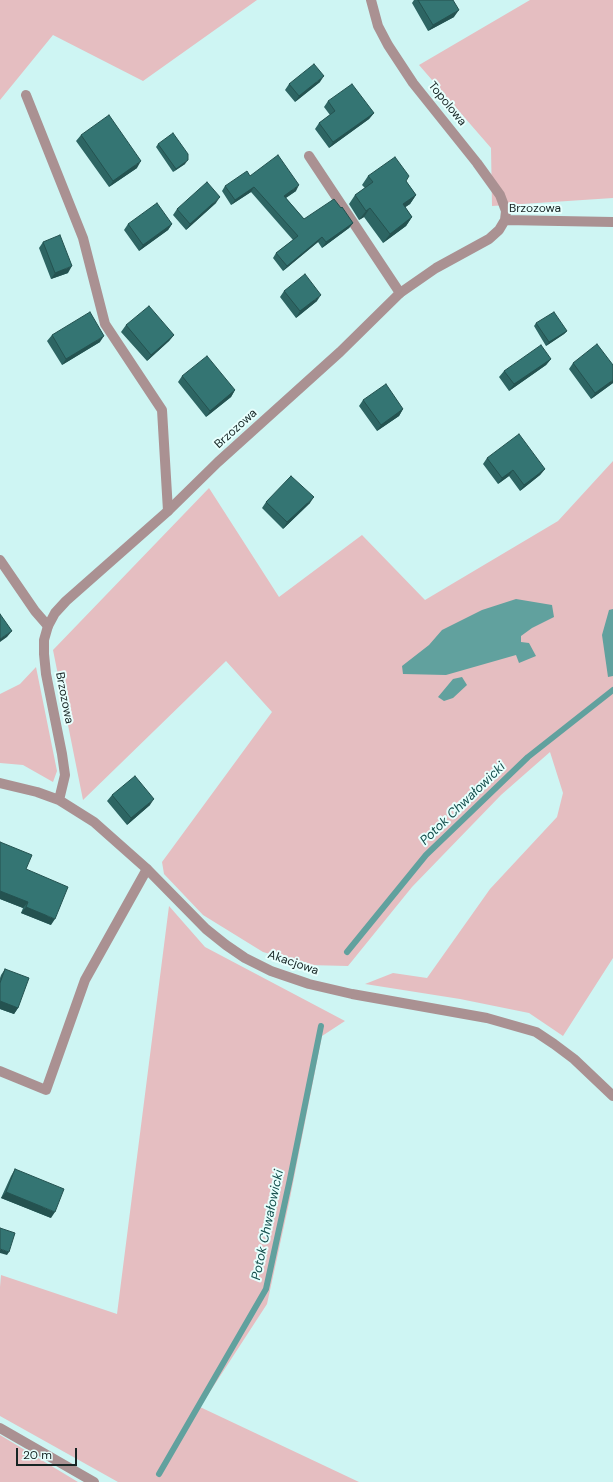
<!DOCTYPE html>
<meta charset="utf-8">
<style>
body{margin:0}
#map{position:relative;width:613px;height:1482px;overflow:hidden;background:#cef5f3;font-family:"DM Sans",sans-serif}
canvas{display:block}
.scale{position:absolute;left:16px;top:1448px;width:61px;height:18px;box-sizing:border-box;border:2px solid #162524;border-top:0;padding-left:5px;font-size:12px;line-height:14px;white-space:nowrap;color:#162524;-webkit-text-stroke:3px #e7fffd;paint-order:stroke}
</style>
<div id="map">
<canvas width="613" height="1482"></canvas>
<div class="scale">20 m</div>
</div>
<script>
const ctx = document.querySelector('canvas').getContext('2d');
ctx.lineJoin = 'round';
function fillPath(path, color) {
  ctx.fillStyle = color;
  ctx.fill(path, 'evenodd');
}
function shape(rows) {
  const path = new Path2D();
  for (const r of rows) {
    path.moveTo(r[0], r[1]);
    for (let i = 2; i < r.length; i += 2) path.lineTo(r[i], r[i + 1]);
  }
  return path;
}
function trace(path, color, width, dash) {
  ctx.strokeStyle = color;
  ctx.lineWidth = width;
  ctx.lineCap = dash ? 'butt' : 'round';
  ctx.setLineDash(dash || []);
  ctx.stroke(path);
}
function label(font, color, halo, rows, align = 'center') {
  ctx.font = font + ' "DM Sans",sans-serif';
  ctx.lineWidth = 4;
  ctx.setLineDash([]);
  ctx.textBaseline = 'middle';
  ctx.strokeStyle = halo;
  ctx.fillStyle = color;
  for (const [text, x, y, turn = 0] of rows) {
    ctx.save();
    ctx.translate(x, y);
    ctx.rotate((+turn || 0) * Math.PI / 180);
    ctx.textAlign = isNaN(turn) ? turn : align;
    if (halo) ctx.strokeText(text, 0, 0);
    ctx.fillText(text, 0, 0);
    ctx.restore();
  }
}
const green = shape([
 [0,0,257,0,143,81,53,35,0,100],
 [530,0,613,0,613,198,492,206,491,148,419,65],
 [613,461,613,958,563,1036,529,1013,460,999,365,984,393,973,427,978,490,889,557,817,563,793,550,752,501,795,412,887,348,966,307,965,263,952,203,915,164,874,162,862,272,712,226,661,83,800,53,650,209,488,279,597,362,535,425,600,558,521],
 [36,667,57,771,53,782,23,765,0,763,0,694,20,684],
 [169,906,205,947,345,1021,322,1036,290,1198,267,1304,200,1407,359,1482,118,1482,0,1416,0,1287,1,1275,117,1314],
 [0,1435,78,1482,0,1482]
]);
const water = shape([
 [516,599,552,605,554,617,532,628,521,636,521,642,529,643,536,656,519,663,516,655,446,675,403,674,402,666,429,645,442,630,482,610],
 [613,609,613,676,608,677,602,635,609,610],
 [462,677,467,685,453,698,444,701,438,697,453,679]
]);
const stream = shape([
 [347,952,426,855,528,757,613,690],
 [159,1474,266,1289,290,1179,321,1026]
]);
const service = shape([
 [26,95,83,238,105,324,162,410,168,511],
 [309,156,400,293],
 [0,560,35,611,48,626],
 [0,1071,46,1090,85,980,147,869]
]);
const minor = shape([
 [371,0,378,26,388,45,413,83,477,163,500,195,506,211,505,220],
 [0,783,37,792,59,800,94,822,147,869,206,929,226,945,245,958,271,971,309,984,352,994,487,1018,536,1032,554,1044,574,1059,613,1096],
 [59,800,65,775,62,754,46,674,44,654,44,640,48,626,55,613,66,601,168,511,218,462,340,352,400,293,436,268,489,239,499,230,505,220,613,222],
 [0,1428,94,1482]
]);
const wall = shape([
 [414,0,453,0,454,17,428,31,412,3],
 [320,82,295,102,285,90,289,84],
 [328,101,374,113,369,119,329,148,315,129,319,123,330,115,324,107],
 [81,135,137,168,109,187,76,141],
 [158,144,185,164,173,172,156,147],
 [250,176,296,191,286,198,304,219,341,208,353,223,349,228,322,248,318,242,283,271,273,258,276,253,293,240,251,192,231,205,222,191,225,186],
 [368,176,406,181,416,195,410,204,405,207,412,217,406,226,383,243,364,217,359,220,349,204,355,195,365,188,362,185],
 [216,203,186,230,173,215,177,209],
 [128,224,172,224,168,230,139,251,124,230],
 [43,242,68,273,51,279,39,248],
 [284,291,317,301,296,318,280,297],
 [536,323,567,331,564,334,546,346,534,326],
 [126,325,174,335,169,341,147,361,121,332],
 [52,335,100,342,62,365,47,341],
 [551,359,546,365,509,391,499,377,504,371],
 [573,363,613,383,591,399,569,369],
 [182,376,235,390,231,397,206,417,178,382],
 [363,400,403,409,399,416,377,431,359,406],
 [487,458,545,469,540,475,520,491,509,476,498,484,483,464],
 [266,502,310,503,283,529,262,508],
 [112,795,150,805,127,825,107,801],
 [0,843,26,869,51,925,21,913,23,908,0,899],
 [5,969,18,1008,14,1014,0,1009,0,978,1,975],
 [15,1169,51,1218,1,1198,11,1176]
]);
const shadedWall = shape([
 [459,10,454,17,428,31,433,25],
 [324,76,320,82,295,102,299,96],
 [374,113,369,119,329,148,333,142],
 [188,160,185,164,173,172,176,169],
 [141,161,137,168,109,187,113,181],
 [299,185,296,191,281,201,284,196],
 [254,187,251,192,231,205,235,200],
 [416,195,410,204,397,213,403,204],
 [220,197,216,203,186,230,190,224],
 [370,208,364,217,359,220,366,211],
 [412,217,406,226,383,243,390,234],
 [353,223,349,228,322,248,326,242],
 [172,224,168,230,139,251,143,245],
 [322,237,318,242,283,271,287,266],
 [72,266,68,273,51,279,55,273],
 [321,295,317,301,296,318,300,311],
 [567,331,564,334,546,346,549,342],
 [174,335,169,341,147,361,151,355],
 [104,336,100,342,62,365,66,359],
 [551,359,546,365,509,391,514,384],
 [613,380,613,383,591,399,595,393],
 [235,390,231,397,206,417,210,411],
 [403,409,399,416,377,431,381,425],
 [545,469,540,475,520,491,524,485],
 [513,470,509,476,498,484,502,478],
 [314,497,310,503,283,529,287,522],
 [12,631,7,637,0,642,0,639],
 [154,799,150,805,127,825,131,818],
 [0,891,28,902,23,908,0,899],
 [26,907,55,919,51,925,21,913],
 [0,1001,18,1008,14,1014,0,1009],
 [6,1192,55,1212,51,1218,1,1198],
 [0,1249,9,1252,7,1255,0,1253]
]);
const building = shape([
 [418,0,453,0,459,10,433,25,418,0],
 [314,64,324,76,299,96,289,84,314,64],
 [352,84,374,113,333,142,319,123,335,111,328,101,352,84],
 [109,115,141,161,113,181,81,135,109,115],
 [173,133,188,154,188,160,176,169,158,144,173,133],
 [278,155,299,185,284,196,304,219,334,199,341,208,342,207,353,223,326,242,322,237,287,266,276,253,298,236,254,187,235,200,225,186,247,171,250,176,278,155],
 [395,157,409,176,406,181,416,195,403,204,412,217,390,234,370,208,366,211,355,195,373,182,368,176,395,157],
 [207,182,220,197,190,224,177,209,207,182],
 [157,203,172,224,143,245,128,224,157,203],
 [60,235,72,266,55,273,43,242,60,235],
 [305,274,321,295,300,311,284,291,305,274],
 [149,306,174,335,151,355,126,325,149,306],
 [90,312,104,336,66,359,52,335,90,312],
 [554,312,567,331,549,342,536,323,554,312],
 [597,344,613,365,613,380,595,393,573,363,597,344],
 [541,345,551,359,514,384,504,371,541,345],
 [207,356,235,390,210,411,182,376,207,356],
 [386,384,403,409,381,425,363,400,386,384],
 [519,434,545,469,524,485,513,470,502,478,487,458,519,434],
 [291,476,314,497,287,522,266,502,291,476],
 [0,614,12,631,0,639,0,614],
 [135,776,154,799,131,818,112,795,135,776],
 [0,842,32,855,26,869,68,887,55,919,26,907,28,902,0,891,0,842],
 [5,969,29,978,18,1008,0,1001,0,983,5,969],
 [15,1169,64,1189,55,1212,6,1192,15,1169],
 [0,1228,15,1233,9,1252,0,1249,0,1228]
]);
const streetNames = [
 ["Topolowa",447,104,51],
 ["Brzozowa",535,209],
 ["Brzozowa",236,429,-42],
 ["Brzozowa",64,698,79],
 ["Akacjowa",293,963,19]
];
const waterNames = [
 ["Potok Chwałowicki",463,804,-44],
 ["Potok Chwałowicki",268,1225,-78]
];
fillPath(green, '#e5bec1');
fillPath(water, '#61a19e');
trace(stream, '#61a19e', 6);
trace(service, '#aa9192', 10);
trace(minor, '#aa9192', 10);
fillPath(wall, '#2d6563');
fillPath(shadedWall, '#245250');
fillPath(building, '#347573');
trace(building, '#245250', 1);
label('12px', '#162524', '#e7fffd', streetNames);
label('italic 13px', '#154f4d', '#e7fffd', waterNames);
</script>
